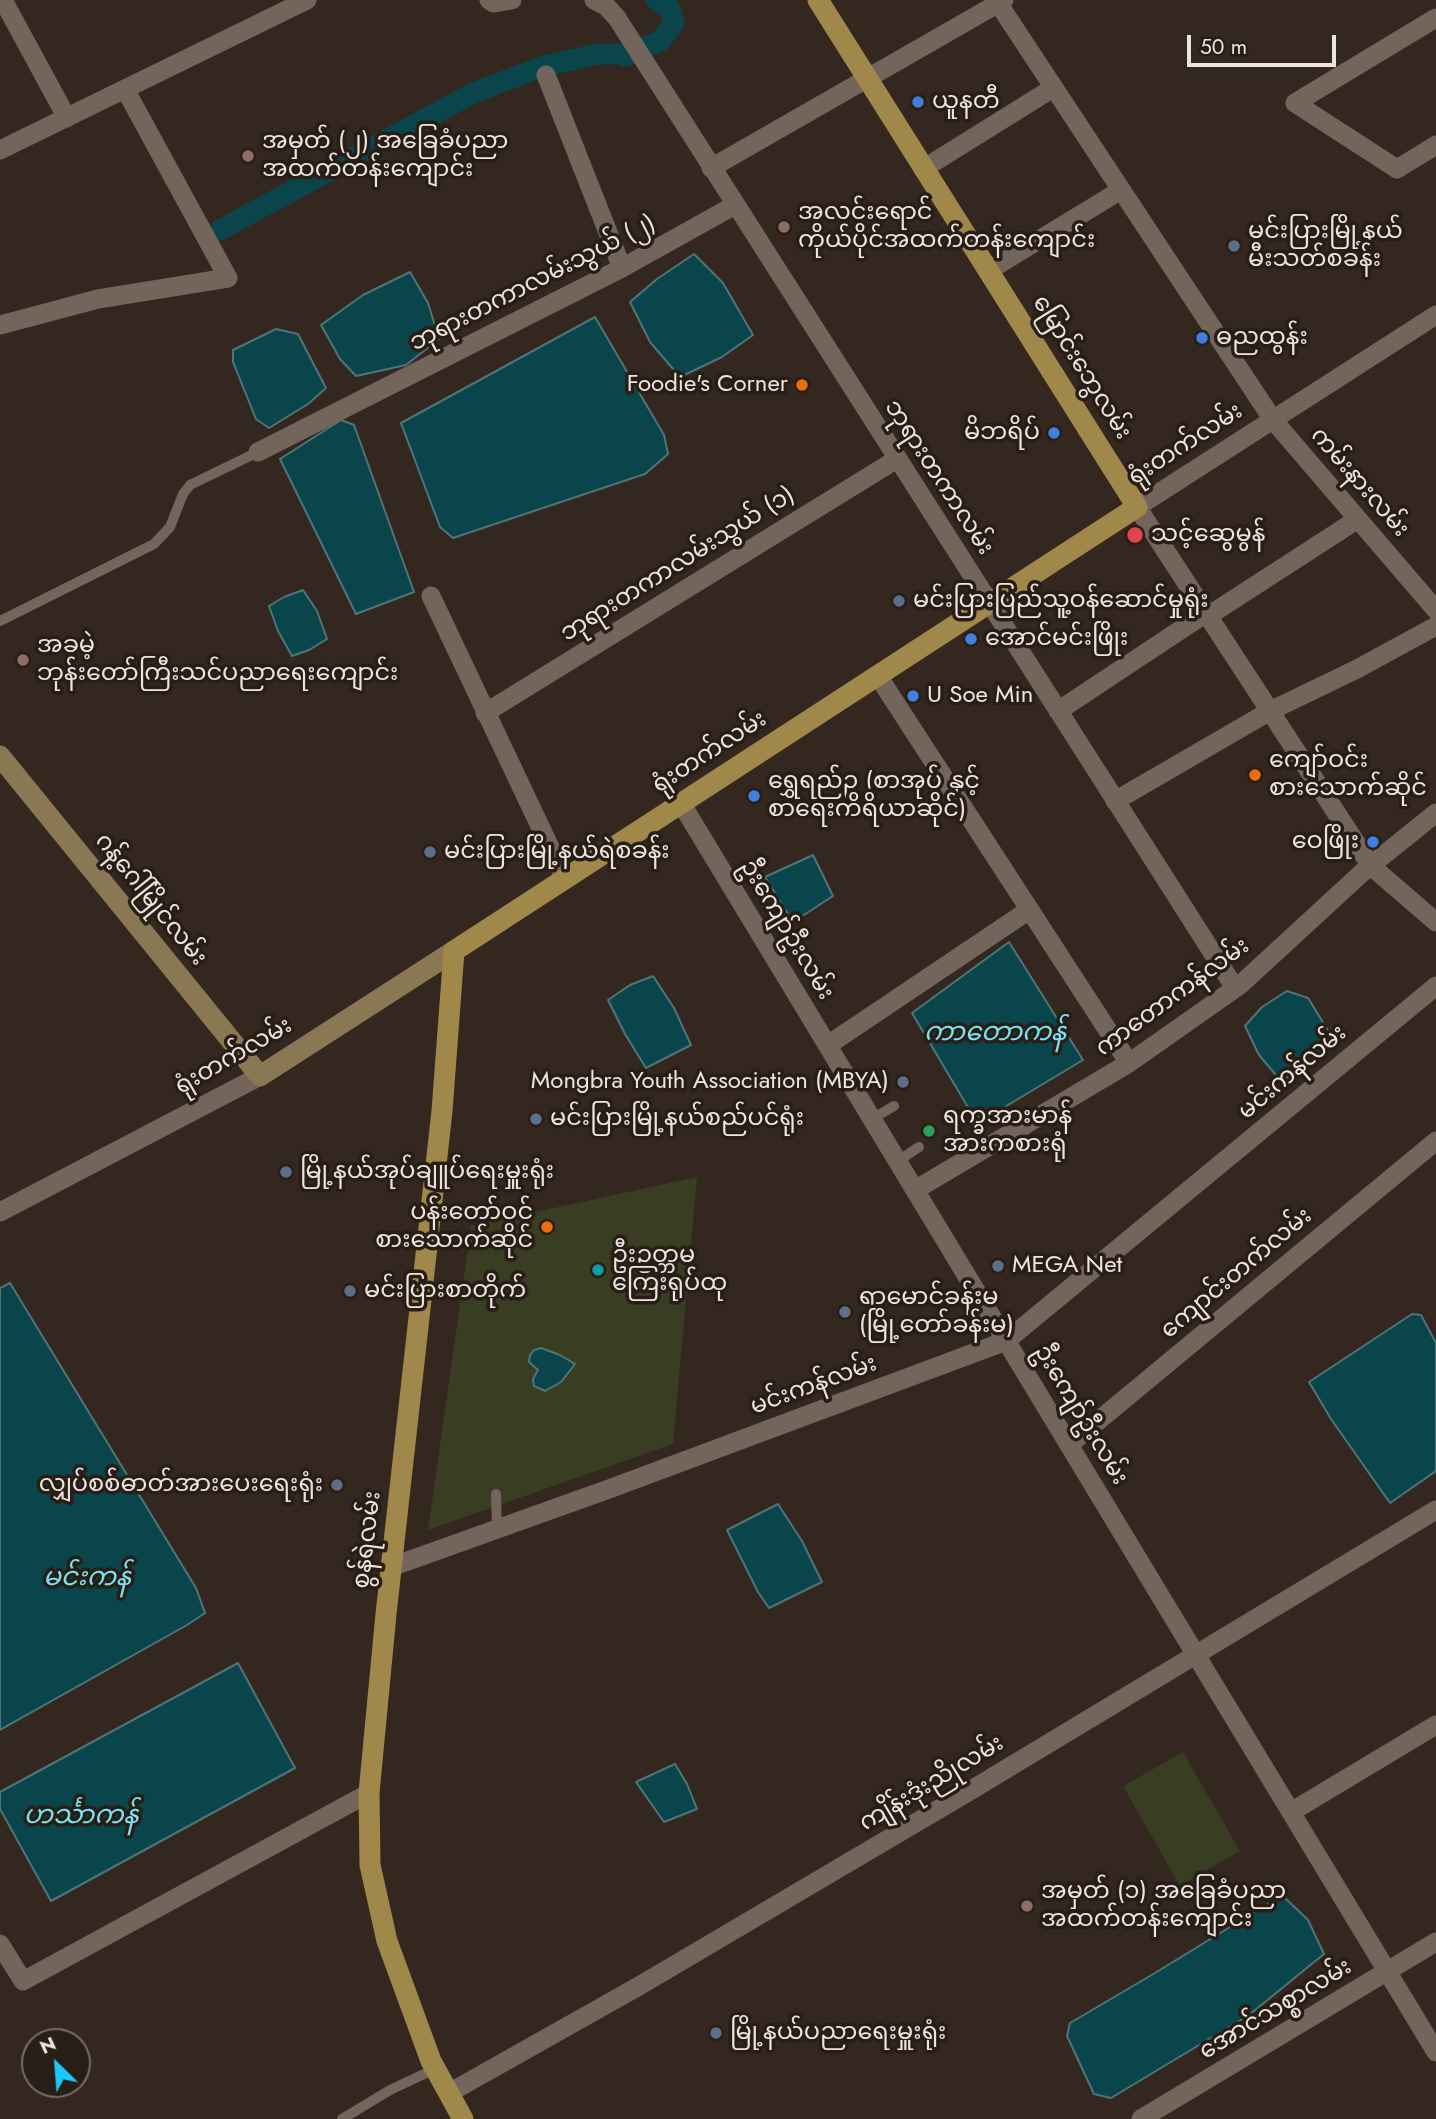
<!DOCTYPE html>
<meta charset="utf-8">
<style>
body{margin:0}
#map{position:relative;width:1436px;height:2119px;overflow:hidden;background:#33271f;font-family:Jost,sans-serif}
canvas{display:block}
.north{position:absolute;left:21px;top:2028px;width:70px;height:70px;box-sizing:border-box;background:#291e16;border:2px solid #776d66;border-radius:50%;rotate:335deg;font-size:19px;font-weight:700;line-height:28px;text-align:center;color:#ece4de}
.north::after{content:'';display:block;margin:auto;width:24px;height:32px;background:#1acafc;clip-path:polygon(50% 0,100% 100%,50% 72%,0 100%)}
.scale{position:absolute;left:1187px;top:35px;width:149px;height:32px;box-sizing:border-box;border:4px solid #ece4de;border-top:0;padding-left:9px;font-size:21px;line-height:24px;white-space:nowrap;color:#ece4de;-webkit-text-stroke:5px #291e16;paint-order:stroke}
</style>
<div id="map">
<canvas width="1436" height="2119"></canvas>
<div class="north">N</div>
<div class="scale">50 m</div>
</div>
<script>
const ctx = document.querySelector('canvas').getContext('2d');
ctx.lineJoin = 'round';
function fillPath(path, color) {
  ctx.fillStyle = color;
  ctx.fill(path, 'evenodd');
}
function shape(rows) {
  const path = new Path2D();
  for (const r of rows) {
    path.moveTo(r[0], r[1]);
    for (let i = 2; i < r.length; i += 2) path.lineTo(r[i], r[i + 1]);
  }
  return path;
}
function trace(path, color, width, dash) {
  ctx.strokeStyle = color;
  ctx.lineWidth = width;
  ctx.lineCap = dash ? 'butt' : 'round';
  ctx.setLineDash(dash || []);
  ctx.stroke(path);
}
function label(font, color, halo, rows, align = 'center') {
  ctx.font = font + ' Jost,"Noto Sans Myanmar",sans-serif';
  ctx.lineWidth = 7;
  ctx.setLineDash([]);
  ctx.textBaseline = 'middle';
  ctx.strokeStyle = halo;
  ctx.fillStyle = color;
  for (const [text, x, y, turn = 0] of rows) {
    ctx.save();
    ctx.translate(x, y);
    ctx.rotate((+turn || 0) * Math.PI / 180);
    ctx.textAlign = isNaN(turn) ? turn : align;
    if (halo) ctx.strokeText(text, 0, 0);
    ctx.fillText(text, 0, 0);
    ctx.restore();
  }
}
const green = shape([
 [697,1177,673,1444,428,1530,471,1226],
 [1183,1752,1240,1851,1180,1886,1123,1786]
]);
const water = shape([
 [694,254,723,283,753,335,722,357,680,377,650,342,630,302,657,279,694,254],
 [410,272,428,303,439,339,406,365,356,376,340,359,321,325,363,295,410,272],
 [595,317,664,435,668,454,645,474,453,538,440,527,401,423,595,317],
 [276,329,298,334,326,388,308,404,269,428,256,419,233,362,233,350,276,329],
 [341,420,354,425,414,592,356,614,280,459,341,420],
 [303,590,317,611,327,639,309,650,292,656,278,631,269,606,284,597,303,590],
 [813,855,833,896,793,922,765,877,813,855],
 [1009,942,1083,1060,983,1120,969,1109,912,1013,1009,942],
 [653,976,674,1008,691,1045,646,1068,625,1034,608,1000,630,985,653,976],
 [1287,991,1308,998,1335,1042,1314,1064,1281,1081,1259,1055,1245,1026,1262,1007,1287,991],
 [10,1283,196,1588,205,1613,187,1625,0,1730,0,1288,10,1283],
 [1412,1314,1421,1315,1436,1343,1436,1471,1390,1503,1331,1419,1309,1382,1412,1314],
 [541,1348,560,1355,575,1364,561,1382,545,1391,534,1386,533,1379,538,1370,529,1362,530,1355,534,1350,541,1348],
 [778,1504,802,1541,822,1582,769,1608,758,1592,727,1530,778,1504],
 [238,1663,295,1768,51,1901,0,1809,0,1792,238,1663],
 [675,1764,687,1784,697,1809,664,1822,636,1782,675,1764],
 [1284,1897,1308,1920,1324,1954,1249,2015,1111,2098,1094,2094,1067,2036,1070,2023,1155,1973,1274,1900,1284,1897]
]);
const canal = shape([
 [220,230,473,93,544,66,598,54,619,54,625,56,660,41,674,23,670,9,656,0]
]);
const lane = shape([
 [0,621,154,544,170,527,183,494,190,485,258,452],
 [872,1119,894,1106],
 [898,1161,919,1147],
 [496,1494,497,1529],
 [342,2119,390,2090,435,2069]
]);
const street = shape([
 [3,0,67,118],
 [489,0,494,3,512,0],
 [594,0,607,7,617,18,1235,988],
 [998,3,1273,420,1436,610],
 [1436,18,1295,103,1397,169,1436,145],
 [546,75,622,268],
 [0,150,307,0],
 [711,168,1004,0],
 [923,169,1053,88],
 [988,271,1121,190],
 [1436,315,1137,507,1371,866,1436,922],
 [0,325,98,299,228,278,125,89],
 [258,452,622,268,735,205],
 [431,596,565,879],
 [1208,616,1358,519],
 [878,676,1129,1063],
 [1058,711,1206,613],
 [485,713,897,459],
 [1115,801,1270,711,1357,669,1436,626],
 [681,803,1436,2052],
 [828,1045,1029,910],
 [915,1190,1129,1063,1240,985,1365,870,1436,813],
 [0,1212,260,1076],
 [1069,1445,1436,1141],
 [391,1567,609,1489,1006,1341,1436,986],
 [1291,1812,1436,1725],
 [0,1944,23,1981,369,1793],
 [449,2093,639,1986,968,1792,1436,1510],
 [1141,2119,1436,1942]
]);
const secondary = shape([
 [0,756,260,1076,454,951]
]);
const primary = shape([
 [463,2119,431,2061,387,1941,370,1865,369,1793,386,1614,442,1111,454,951,1137,507,818,0]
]);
const markers = [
 [918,102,7,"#3f7fe0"],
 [248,156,7,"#8d6e63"],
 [784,227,7,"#8d6e63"],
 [1234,246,7,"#5c6f8a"],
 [1202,338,7,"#3f7fe0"],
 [802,385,7,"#e8710a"],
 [1054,433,7,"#3f7fe0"],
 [1135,535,9,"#e0444e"],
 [899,601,7,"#5c6f8a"],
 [971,639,7,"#3f7fe0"],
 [23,660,7,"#8d6e63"],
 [913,696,7,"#3f7fe0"],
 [1255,775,7,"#e8710a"],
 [754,796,7,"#3f7fe0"],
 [1373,842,7,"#3f7fe0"],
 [430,852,7,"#5c6f8a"],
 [903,1082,7,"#5c6f8a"],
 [536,1119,7,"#5c6f8a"],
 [929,1131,7,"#2e9e5b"],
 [286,1172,7,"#5c6f8a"],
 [547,1227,7,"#e8710a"],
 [998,1266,7,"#5c6f8a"],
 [598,1270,7,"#0f9aa8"],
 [350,1291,7,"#5c6f8a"],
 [845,1312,7,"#5c6f8a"],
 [337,1485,7,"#5c6f8a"],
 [1027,1906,7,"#8d6e63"],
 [716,2033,7,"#5c6f8a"]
];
const poiNames = [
 ["ယူနတီ",932,102],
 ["အမှတ် (၂) အခြေခံပညာ",262,142],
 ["အထက်တန်းကျောင်း",262,170],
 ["အလင်းရောင်",798,213],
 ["ကိုယ်ပိုင်အထက်တန်းကျောင်း",798,241],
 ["မင်းပြားမြို့နယ်",1248,232],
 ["မီးသတ်စခန်း",1248,260],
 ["ဓညထွန်း",1216,338],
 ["Foodie's Corner",788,385,"right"],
 ["မိဘရိပ်",1040,433,"right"],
 ["သင့်ဆွေမွန်",1151,535],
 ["မင်းပြားပြည်သူ့ဝန်ဆောင်မှုရုံး",913,601],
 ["အောင်မင်းဖြိုး",985,639],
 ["အခမဲ့",37,646],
 ["ဘုန်းတော်ကြီးသင်ပညာရေးကျောင်း",37,674],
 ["U Soe Min",927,696],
 ["ကျော်ဝင်း",1269,761],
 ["စားသောက်ဆိုင်",1269,789],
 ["ရွှေရည်ဥ (စာအုပ် နှင့်",768,782],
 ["စာရေးကိရိယာဆိုင်)",768,810],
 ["ဝေဖြိုး",1359,842,"right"],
 ["မင်းပြားမြို့နယ်ရဲစခန်း",444,852],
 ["Mongbra Youth Association (MBYA)",889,1082,"right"],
 ["ရက္ခအားမာန်",943,1117],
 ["အားကစားရုံ",943,1145],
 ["မင်းပြားမြို့နယ်စည်ပင်ရုံး",550,1119],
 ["မြို့နယ်အုပ်ချူပ်ရေးမှူးရုံး",300,1172],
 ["ပန်းတော်ဝင်",533,1213,"right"],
 ["စားသောက်ဆိုင်",533,1241,"right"],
 ["ဦးဥတ္တမ",612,1256],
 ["ကြေးရုပ်ထု",612,1284],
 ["MEGA Net",1012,1266],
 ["မင်းပြားစာတိုက်",364,1291],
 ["ရာမောင်ခန်းမ",859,1298],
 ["(မြို့တော်ခန်းမ)",859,1326],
 ["လျှပ်စစ်ဓာတ်အားပေးရေးရုံး",323,1485,"right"],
 ["အမှတ် (၁) အခြေခံပညာ",1041,1892],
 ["အထက်တန်းကျောင်း",1041,1920],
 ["မြို့နယ်ပညာရေးမှူးရုံး",730,2033]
];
const streetNames = [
 ["ဘုရားတကာလမ်းသွယ် (၂)",533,284,-27],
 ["မြောင်းဘွေလမ်း",1081,368,58],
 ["ရုံးတက်လမ်း",1186,445,-33],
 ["ဘုရားတကာလမ်း",938,478,57],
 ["ကမ်းနားလမ်း",1359,483,49],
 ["ဘုရားတကာလမ်းသွယ် (၁)",678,565,-32],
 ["ရုံးတက်လမ်း",710,753,-33],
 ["ဂန့်ဂေါ်မြိုင်လမ်း",150,900,51],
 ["ဦးကျော်ဦးလမ်း",786,930,59],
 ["ကာတောကန်လမ်း",1173,998,-36],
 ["ရုံးတက်လမ်း",234,1057,-30],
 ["မင်းကန်လမ်း",1293,1073,-40],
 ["ကျောင်းတက်လမ်း",1237,1274,-40],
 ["မင်းကန်လမ်း",814,1386,-20],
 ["ဦးကျော်ဦးလမ်း",1080,1415,59],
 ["စွန်ရဲလမ်း",368,1540,-83],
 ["ကျိန်းဒုံးညိုလမ်း",932,1784,-31],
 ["အောင်သစ္စာလမ်း",1276,2010,-31]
];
const waterNames = [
 ["ကာတောကန်",995,1034],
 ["မင်းကန်",87,1579],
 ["ဟင်္သာကန်",81,1817]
];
fillPath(green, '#393d22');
fillPath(water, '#0b454c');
trace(water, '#4e7578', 2);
trace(canal, '#0b454c', 21);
trace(lane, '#73655c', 10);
trace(street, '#73655c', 19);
trace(secondary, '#8a7754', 21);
trace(primary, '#a0884b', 21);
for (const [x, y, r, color] of markers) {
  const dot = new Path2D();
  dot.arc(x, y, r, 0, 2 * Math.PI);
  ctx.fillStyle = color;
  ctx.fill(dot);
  trace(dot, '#291e16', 2.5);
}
label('24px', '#ece4de', '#291e16', poiNames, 'left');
label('24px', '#ece4de', '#291e16', streetNames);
label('italic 26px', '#78e3f3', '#291e16', waterNames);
</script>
